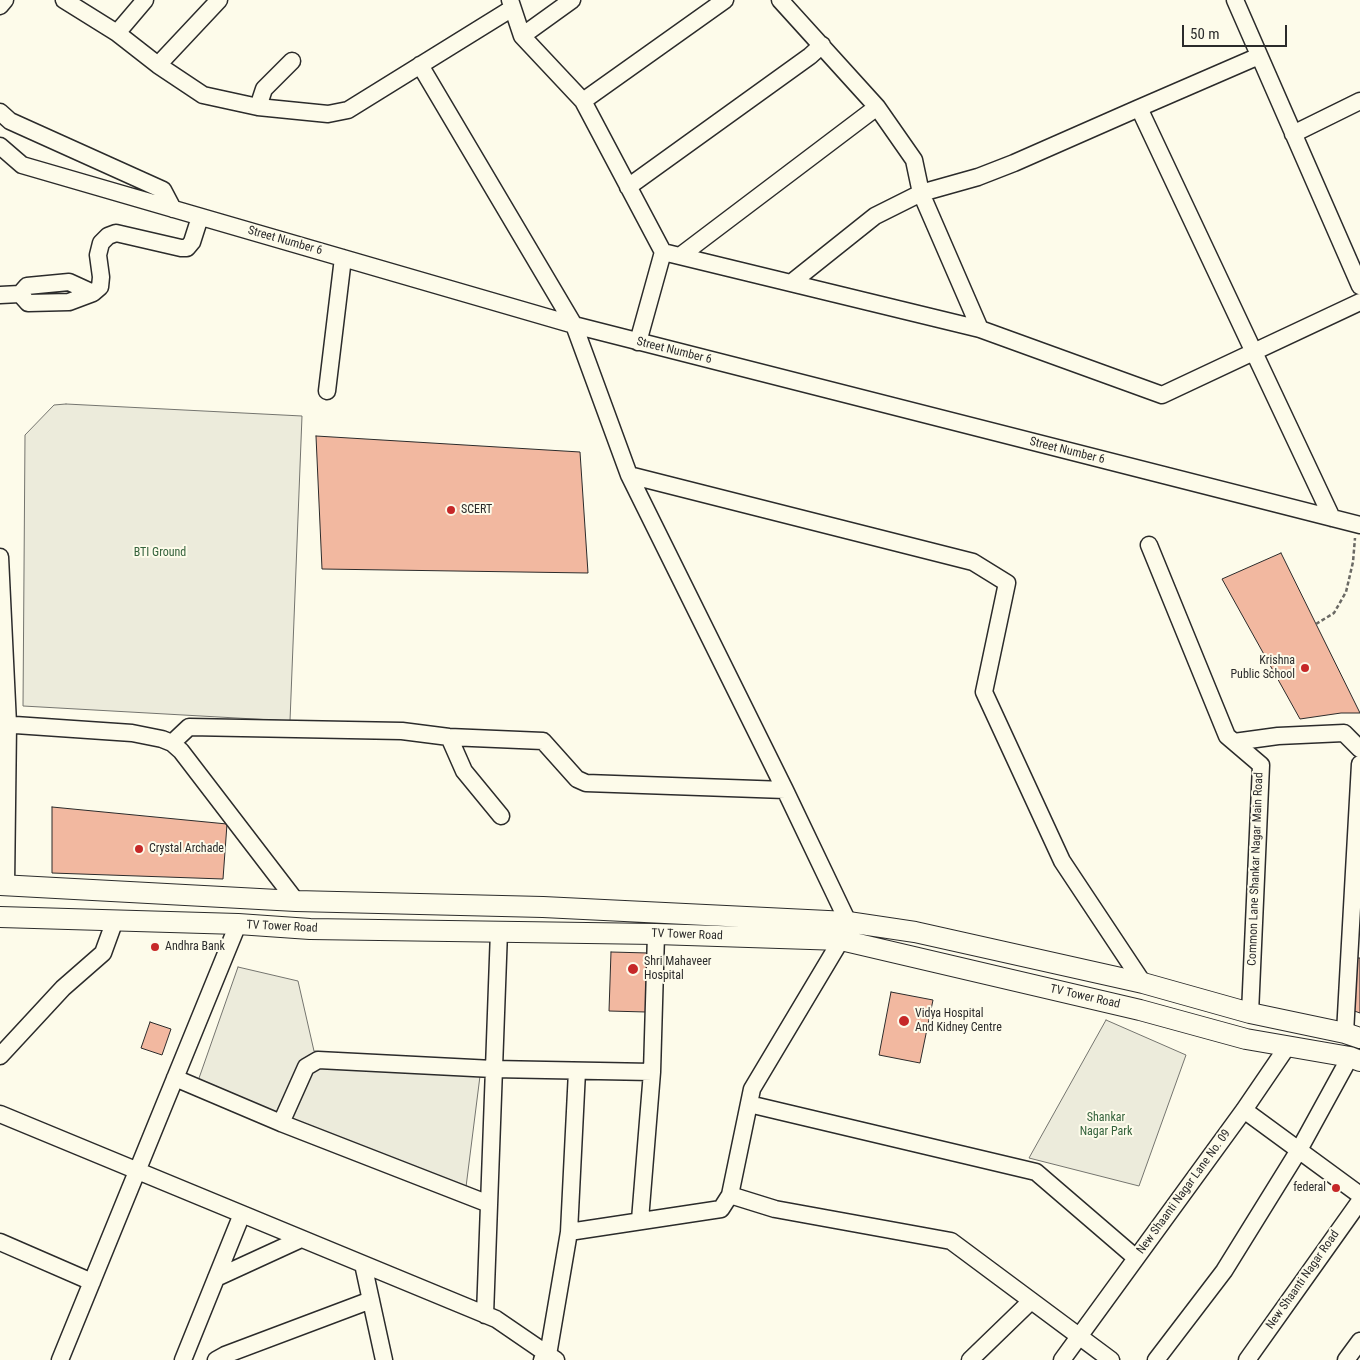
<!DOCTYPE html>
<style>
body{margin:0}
#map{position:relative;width:1360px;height:1360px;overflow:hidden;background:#fdfbea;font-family:"Roboto Condensed",sans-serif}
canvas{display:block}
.scale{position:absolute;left:1182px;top:25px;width:105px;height:22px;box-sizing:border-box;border:2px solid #2b2b2b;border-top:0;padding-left:6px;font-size:15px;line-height:18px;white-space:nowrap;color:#2b2b2b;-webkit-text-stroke:4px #fdfbea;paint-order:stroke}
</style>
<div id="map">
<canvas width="1360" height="1360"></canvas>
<div class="scale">50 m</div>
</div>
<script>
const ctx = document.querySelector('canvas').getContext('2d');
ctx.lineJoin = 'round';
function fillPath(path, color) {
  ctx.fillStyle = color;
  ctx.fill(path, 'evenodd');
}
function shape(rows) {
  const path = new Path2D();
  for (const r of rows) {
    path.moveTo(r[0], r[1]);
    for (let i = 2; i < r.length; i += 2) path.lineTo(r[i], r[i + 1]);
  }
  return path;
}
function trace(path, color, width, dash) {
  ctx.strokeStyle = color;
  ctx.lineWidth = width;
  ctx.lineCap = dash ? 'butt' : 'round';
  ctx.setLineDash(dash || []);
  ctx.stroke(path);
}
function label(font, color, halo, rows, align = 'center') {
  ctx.font = font + ' "Roboto Condensed",sans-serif';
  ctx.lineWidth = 4;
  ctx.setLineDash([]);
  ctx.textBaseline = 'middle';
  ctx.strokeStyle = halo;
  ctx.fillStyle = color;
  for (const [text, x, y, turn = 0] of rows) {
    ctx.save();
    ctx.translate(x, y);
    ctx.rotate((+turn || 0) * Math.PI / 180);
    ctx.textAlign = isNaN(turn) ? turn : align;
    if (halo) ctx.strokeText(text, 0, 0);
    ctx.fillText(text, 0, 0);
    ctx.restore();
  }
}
const green = shape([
 [66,404,302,416,290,721,23,706,25,435,54,405,66,404],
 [238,967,298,981,314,1051,481,1068,466,1187,293,1126,198,1081,238,967],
 [1106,1020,1186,1055,1139,1186,1029,1158,1106,1020]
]);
const building = shape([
 [316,436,580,452,588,573,322,569,316,436],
 [1281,553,1316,624,1360,713,1341,713,1300,719,1222,579,1281,553],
 [52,807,227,824,223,879,52,873,52,807],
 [611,952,648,953,646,1012,609,1011,611,952],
 [1349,958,1360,958,1360,1013,1346,1008,1349,958],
 [891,992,933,1000,920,1063,879,1055,891,992],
 [150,1022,171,1029,162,1055,141,1048,150,1022]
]);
const path = shape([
 [1316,624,1334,613,1346,592,1353,562,1355,538]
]);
const minor = shape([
 [64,0,117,33,158,65,203,95,258,107,328,114,348,110,511,9],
 [510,0,522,36,583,101,663,252],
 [780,0,877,107,914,160,921,193,980,329],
 [1235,0,1360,286],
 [0,6,5,0],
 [117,33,145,0],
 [522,36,572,0],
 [1259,56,1139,108,1332,518],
 [158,65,219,0],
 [420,65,574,325,629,475,785,790,848,922],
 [583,101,725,0],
 [258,107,264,89,292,61],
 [0,112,10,121,163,190,173,209],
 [1293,134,1360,101],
 [0,146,22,165,574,325,1360,525],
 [628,187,810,56,822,45],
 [680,256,877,107],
 [791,283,875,216,921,193,978,177,1014,163,1139,108],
 [93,293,100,287,101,277,98,255,101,243,108,236,116,233,181,248,187,248,192,242,200,217],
 [0,295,20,294,28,303,69,302,93,293,69,282,27,286,20,294],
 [638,342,663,252,980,329,1162,395,1360,302],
 [327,391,343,258],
 [629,475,973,562,1007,583,984,692,1062,861,1143,983],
 [1149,545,1227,736,1261,765,1250,1013],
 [0,557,8,724,6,886],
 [0,724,132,733,162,739,172,743,181,751,296,901],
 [449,737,464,771,501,816],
 [1234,742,1278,736,1344,733,1360,749],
 [172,743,189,727,402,731,449,737,543,741,577,779,586,783,785,790],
 [841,940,752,1089,730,1195,775,1209,951,1241,1111,1360],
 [1345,1033,1360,764],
 [0,1056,63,988,103,953,115,920],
 [175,1078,281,1123,489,1204],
 [749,1104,1036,1172,1136,1258],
 [1244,1110,1360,1195],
 [0,1114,496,1319,556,1360],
 [281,1123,306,1067,318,1060,493,1069,652,1072,656,934],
 [640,1220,652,1072],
 [569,1232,721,1209,730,1195],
 [0,1242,92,1282],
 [363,1264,384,1360],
 [216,1278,301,1239],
 [485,1315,499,931],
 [60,1360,238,924],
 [183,1360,242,1214],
 [216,1360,225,1355,371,1300],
 [542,1360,548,1355,569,1232,577,1071],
 [970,1360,1031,1301],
 [1062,1360,1244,1110,1287,1047],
 [1156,1360,1224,1271,1299,1150,1350,1057],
 [1247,1360,1360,1201],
 [1346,1360,1360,1341]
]);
const major = shape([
 [0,885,296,901,543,907,848,922,915,932,1143,983,1250,1013,1345,1033,1360,1038],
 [0,917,238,924,310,929,656,934,841,940,1140,1010,1246,1039,1350,1057,1360,1061]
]);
const markers = [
 [451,510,5,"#c62828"],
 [1305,668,5,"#c62828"],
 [139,849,5,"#c62828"],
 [155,947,5,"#c62828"],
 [633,969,6,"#c62828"],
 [904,1021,6,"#c62828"],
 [1336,1188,5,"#c62828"]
];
const streetNames = [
 ["Street Number 6",285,241,16],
 ["Street Number 6",674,351,14],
 ["Street Number 6",1067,451,14],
 ["Common Lane Shankar Nagar Main Road",1256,869,-88],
 ["TV Tower Road",282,927,3],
 ["TV Tower Road",687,935,2],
 ["TV Tower Road",1085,997,13],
 ["New Shaanti Nagar Lane No. 09",1184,1192,-54],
 ["New Shaanti Nagar Road",1303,1280,-55]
];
const poiNames = [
 ["SCERT",461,510],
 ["Krishna",1295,661,"right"],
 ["Public School",1295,675,"right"],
 ["Crystal Archade",149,849],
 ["Andhra Bank",165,947],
 ["Shri Mahaveer",644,962],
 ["Hospital",644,976],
 ["Vidya Hospital",915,1014],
 ["And Kidney Centre",915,1028],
 ["federal",1326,1188,"right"]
];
const parkNames = [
 ["BTI Ground",160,553],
 ["Shankar",1106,1118],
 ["Nagar Park",1106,1132]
];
fillPath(green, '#ecebdb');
trace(green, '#74746e', 1);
fillPath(building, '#f2b8a0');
trace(building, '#2b2b2b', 1);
trace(minor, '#2b2b2b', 19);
trace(major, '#2b2b2b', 22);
trace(path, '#6a6964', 2.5, [4, 2.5]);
trace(minor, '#fdfbea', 16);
trace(major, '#fdfbea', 20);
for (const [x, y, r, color] of markers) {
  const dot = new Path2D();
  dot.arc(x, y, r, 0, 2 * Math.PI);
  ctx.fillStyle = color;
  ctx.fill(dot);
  trace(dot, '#fdfbea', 2);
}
label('12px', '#2b2b2b', '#fdfbea', streetNames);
label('12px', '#2b2b2b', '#fdfbea', poiNames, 'left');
label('12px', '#34623c', '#fdfbea', parkNames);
</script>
